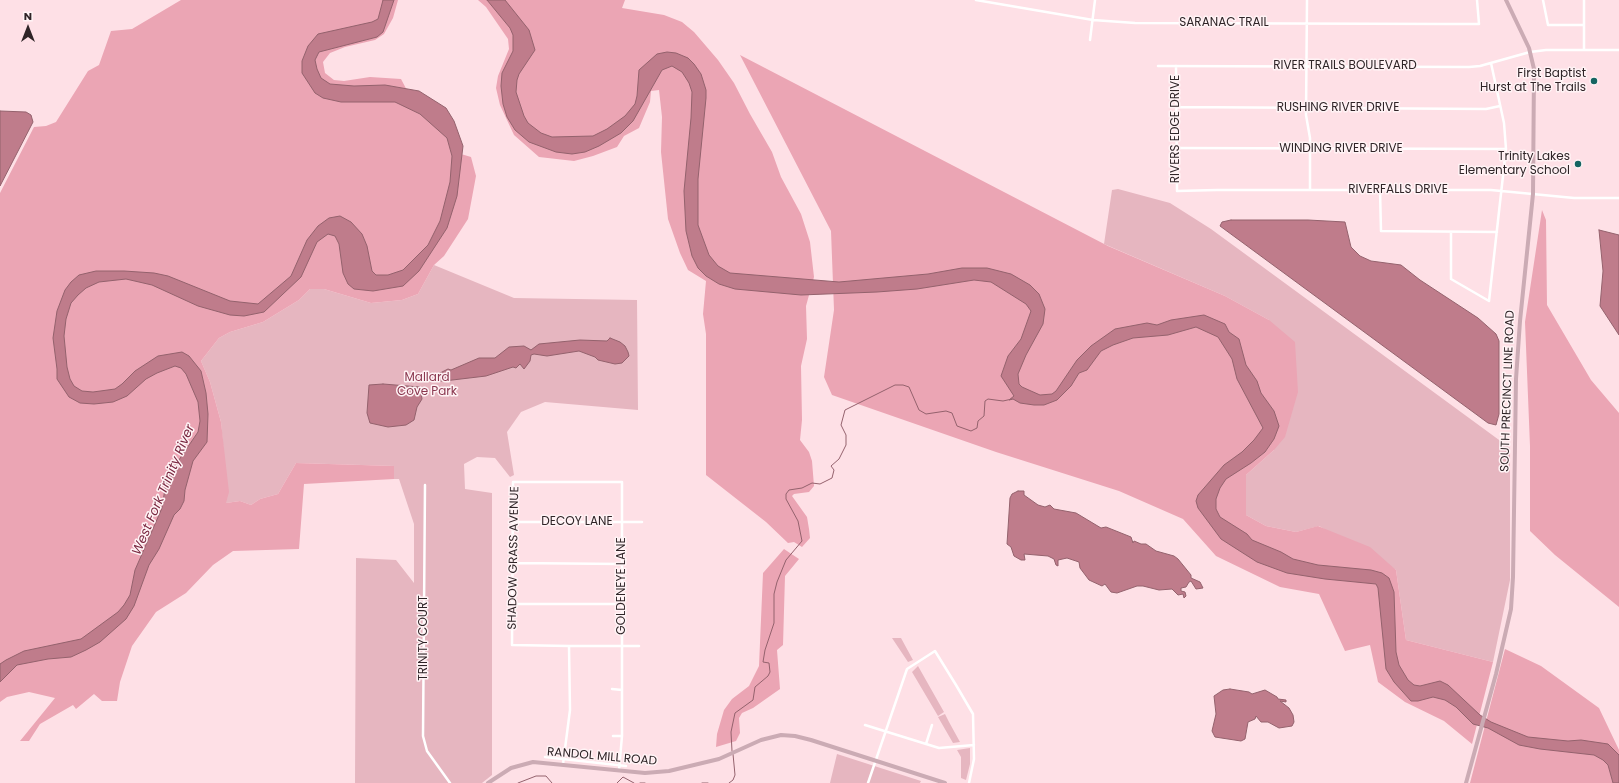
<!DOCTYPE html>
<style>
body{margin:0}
#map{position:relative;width:1619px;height:783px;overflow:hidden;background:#fee0e6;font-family:Poppins,sans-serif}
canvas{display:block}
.north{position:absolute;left:8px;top:8px;width:40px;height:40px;-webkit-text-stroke:3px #fff3f5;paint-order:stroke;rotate:0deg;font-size:11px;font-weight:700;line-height:16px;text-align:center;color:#2f2427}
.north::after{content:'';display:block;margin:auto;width:14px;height:18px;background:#2f2427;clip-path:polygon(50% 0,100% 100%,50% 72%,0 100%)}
</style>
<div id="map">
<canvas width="1619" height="783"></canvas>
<div class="north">N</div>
</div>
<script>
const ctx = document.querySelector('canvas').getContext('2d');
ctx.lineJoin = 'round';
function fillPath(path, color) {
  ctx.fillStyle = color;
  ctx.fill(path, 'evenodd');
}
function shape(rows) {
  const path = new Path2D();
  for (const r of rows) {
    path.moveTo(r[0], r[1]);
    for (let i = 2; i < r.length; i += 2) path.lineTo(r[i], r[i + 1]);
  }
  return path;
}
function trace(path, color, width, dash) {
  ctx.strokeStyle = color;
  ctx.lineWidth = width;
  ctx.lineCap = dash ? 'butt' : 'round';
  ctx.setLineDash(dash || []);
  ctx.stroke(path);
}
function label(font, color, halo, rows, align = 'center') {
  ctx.font = font + ' Poppins,sans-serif';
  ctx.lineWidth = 3;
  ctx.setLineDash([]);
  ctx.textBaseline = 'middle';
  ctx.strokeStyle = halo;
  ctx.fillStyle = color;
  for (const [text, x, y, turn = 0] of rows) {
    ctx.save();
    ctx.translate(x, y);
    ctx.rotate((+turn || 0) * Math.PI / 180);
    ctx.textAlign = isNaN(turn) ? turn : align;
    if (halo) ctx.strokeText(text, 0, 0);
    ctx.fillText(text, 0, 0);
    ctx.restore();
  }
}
const green = shape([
 [1118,189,1170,203,1211,229,1510,448,1510,580,1493,662,1406,640,1396,570,1319,526,1296,532,1266,526,1246,515,1246,475,1274,450,1269,320,1225,296,1104,244,1112,190],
 [434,265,514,298,637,300,638,410,545,402,521,412,507,432,514,475,510,477,495,458,477,457,464,464,465,489,492,493,492,775,482,783,355,783,356,558,396,560,414,583,414,524,399,479,394,479,394,466,296,463,278,494,260,499,251,505,240,501,226,503,224,456,221,422,210,382,201,361,219,338,230,332,263,322,299,300,310,289,324,289,371,303,402,300,418,294],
 [892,638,901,638,913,660,908,662],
 [918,666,944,712,938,716,912,672],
 [945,714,949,722,960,742,953,743,938,717],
 [970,748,970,764,966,780,961,778,961,757,957,750],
 [837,754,921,781,920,783,830,783]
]);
const forest = shape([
 [181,0,398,0,393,18,384,34,375,40,345,47,330,53,323,62,325,73,334,80,344,81,370,77,401,79,411,98,447,132,451,151,471,157,476,176,468,219,444,256,434,265,418,294,402,300,371,303,324,289,310,289,299,300,263,322,230,332,219,338,201,361,210,382,221,422,229,492,226,503,240,501,251,505,260,499,278,494,296,463,394,466,394,479,304,484,299,549,233,551,213,565,186,593,156,612,132,646,120,682,117,701,102,701,94,694,76,709,73,705,40,724,29,741,20,741,55,698,29,692,7,697,0,702,0,193,34,127,46,126,56,122,88,71,99,65,111,31,132,29],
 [478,0,625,0,622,8,664,15,682,22,694,32,718,60,734,83,750,114,772,152,781,177,801,214,810,242,814,277,806,306,807,339,801,366,802,420,800,440,809,452,812,461,814,486,809,492,794,494,792,496,807,517,809,529,810,538,802,547,794,542,788,543,766,522,706,475,706,334,703,314,706,281,688,270,680,253,668,219,661,152,662,117,659,90,651,91,650,102,639,128,624,136,617,147,593,156,574,161,539,157,514,135,500,105,496,88,498,76,509,49,508,39,486,7],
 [740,55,1108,246,1225,296,1269,320,1295,342,1298,392,1285,437,1274,450,1246,475,1246,515,1266,526,1296,532,1318,526,1370,547,1396,570,1406,640,1493,662,1472,744,1444,721,1405,702,1378,682,1370,645,1345,651,1319,594,1280,587,1216,556,1183,519,1119,491,996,452,832,395,824,377,834,310,831,231],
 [1542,210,1546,220,1547,305,1591,380,1619,413,1619,607,1555,555,1530,531,1530,446,1525,322],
 [784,549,799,559,785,576,783,645,777,650,780,689,753,708,742,713,739,718,740,733,736,741,716,747,717,734,724,710,732,699,749,686,759,666,763,573],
 [1505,649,1541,666,1599,708,1619,750,1619,783,1470,783]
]);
const water = shape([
 [383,0,394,0,383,32,377,37,319,52,315,60,317,69,321,78,330,84,354,86,385,85,419,91,446,108,454,121,463,146,457,196,447,228,419,271,403,286,373,291,354,289,348,284,343,273,339,244,335,236,328,234,317,242,301,277,264,312,244,316,230,315,198,306,152,285,126,279,99,282,86,288,78,295,71,303,66,319,64,336,67,367,70,379,74,386,82,391,93,392,115,389,122,384,135,371,158,356,182,352,189,356,201,371,206,393,208,414,207,442,193,461,185,490,184,501,180,509,174,515,159,549,149,565,134,606,126,619,100,642,86,650,71,657,48,659,17,665,0,682,0,664,6,660,24,651,81,639,118,612,124,605,130,595,135,570,162,508,166,482,170,473,198,432,200,421,198,402,186,374,181,368,175,366,157,373,146,379,127,396,113,402,94,404,80,403,69,397,57,379,57,369,53,338,57,311,65,290,71,282,79,275,96,271,124,271,154,273,168,276,230,301,258,304,291,276,307,240,318,226,329,218,340,216,351,222,362,234,367,246,372,271,376,275,388,275,403,270,428,245,440,221,450,182,452,156,447,138,420,114,395,102,341,102,323,98,315,93,302,73,302,61,308,46,318,34,372,22,378,19,383,0],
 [487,0,505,0,529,30,535,50,519,74,517,80,516,92,524,116,528,123,541,133,552,137,593,136,607,129,625,116,635,104,637,96,639,70,657,54,667,52,676,53,688,58,694,64,701,74,706,90,706,98,698,179,698,225,709,255,718,266,730,273,839,282,928,274,962,268,987,268,1011,274,1030,285,1039,294,1045,309,1043,324,1026,355,1018,374,1019,384,1022,387,1040,395,1052,394,1056,391,1077,360,1091,346,1115,329,1147,323,1157,325,1171,320,1204,315,1225,324,1229,332,1239,339,1246,365,1257,381,1261,393,1274,411,1279,426,1274,439,1265,452,1251,463,1226,479,1220,488,1216,499,1216,509,1220,517,1247,534,1252,540,1281,552,1293,559,1318,565,1371,570,1382,573,1389,578,1394,592,1396,652,1399,665,1408,680,1414,685,1420,686,1440,681,1448,685,1480,715,1491,722,1528,737,1568,741,1581,740,1608,744,1619,755,1619,783,1613,783,1608,765,1603,760,1594,755,1540,749,1519,745,1488,728,1473,724,1456,707,1445,700,1433,697,1418,701,1411,701,1394,682,1386,669,1378,588,1376,584,1325,579,1287,573,1257,562,1221,539,1198,508,1196,501,1198,495,1224,465,1242,452,1254,440,1263,428,1237,379,1232,359,1218,337,1196,327,1168,335,1133,338,1113,345,1101,351,1087,370,1079,373,1071,386,1057,400,1044,405,1034,405,1020,403,1013,399,1009,400,1014,396,1001,376,1008,356,1021,339,1031,311,1026,304,991,282,974,280,917,289,877,292,801,295,735,289,719,284,706,276,698,268,692,256,686,231,684,191,691,118,692,92,689,83,682,72,672,66,662,70,633,121,621,133,599,146,585,152,572,154,556,152,529,142,515,130,507,117,503,104,501,86,502,73,513,51,513,35,510,28,487,0],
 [0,111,26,112,31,115,33,122,0,186,0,111],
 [1231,220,1308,220,1345,222,1351,247,1360,256,1371,261,1401,265,1420,280,1478,318,1496,334,1499,341,1499,414,1496,425,1488,423,1220,226,1222,222,1231,220],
 [1599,230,1619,235,1619,335,1600,306,1603,271,1599,230],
 [610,338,620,342,625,346,628,352,629,356,622,363,615,364,598,360,595,357,579,351,547,356,534,354,531,355,530,361,524,369,520,364,516,368,513,367,486,376,444,381,440,381,438,378,438,374,448,369,451,370,479,358,495,358,509,347,524,346,531,350,539,344,580,340,607,341,610,338],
 [383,384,420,387,422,399,417,407,414,420,406,425,388,427,370,423,367,413,369,385,383,384],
 [1018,491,1024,491,1024,495,1038,505,1045,507,1050,505,1054,509,1076,513,1101,528,1106,527,1131,537,1133,543,1134,541,1141,544,1146,544,1156,551,1174,556,1178,559,1191,575,1191,578,1200,582,1203,588,1196,589,1191,581,1189,582,1186,587,1181,588,1181,591,1185,592,1186,596,1184,598,1183,594,1178,595,1172,589,1159,590,1143,586,1137,586,1117,593,1111,592,1105,584,1102,586,1089,580,1080,568,1079,562,1067,558,1058,560,1058,566,1056,565,1054,559,1048,556,1024,554,1025,560,1021,560,1014,556,1011,547,1007,544,1010,498,1012,494,1018,491],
 [1230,689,1249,692,1252,694,1265,690,1277,697,1278,699,1286,700,1286,702,1280,701,1289,708,1293,715,1294,722,1292,726,1279,728,1268,722,1261,722,1256,716,1255,719,1248,722,1245,739,1241,741,1215,737,1212,731,1216,714,1214,696,1223,690,1230,689]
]);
const stream = shape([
 [732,751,731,732,735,713,753,700,755,687,768,676,770,672,769,663,763,662,765,650,774,623,774,594,777,582,786,560,802,541,798,521,786,499,786,494,789,490,802,488,812,483,820,484,832,478,834,470,831,466,839,459,846,445,846,435,841,425,845,410,895,385,903,385,909,387,919,410,926,414,946,411,952,413,957,426,971,431,977,428,978,421,984,416,985,401,988,399,1003,401,1012,399],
 [518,783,536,776,546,776,552,783],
 [617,783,623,777,634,783],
 [640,783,645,783],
 [702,783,708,783],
 [729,783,733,780,735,775,733,754]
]);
const minor = shape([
 [976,0,1093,20,1135,23,1445,24,1479,24,1477,0],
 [1307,0,1306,115,1310,138,1310,190],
 [1543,0,1548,25,1584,25],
 [1584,0,1584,50],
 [1090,40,1095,0],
 [1158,66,1469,67,1480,66,1530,52,1546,50,1619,50],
 [1176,66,1177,191,1217,190,1491,190,1574,198,1619,198],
 [1176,107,1486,109,1500,106],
 [1175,148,1506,149],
 [1380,190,1381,231,1497,232],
 [1451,232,1451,279,1489,301,1506,149,1504,123,1491,63],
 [425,485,423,736,427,751,450,783],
 [513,522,642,522],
 [513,563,622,564],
 [513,604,622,604],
 [612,689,622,690],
 [865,725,939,748,974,745],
 [613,736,622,736],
 [926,744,932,725],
 [545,757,626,766],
 [563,764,570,710,569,646],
 [619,770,622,736,622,482,513,482,512,645,569,646,639,646],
 [868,783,907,669,935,651,956,685,973,714,974,759,969,783]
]);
const secondary = shape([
 [488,783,511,768,533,762,645,773,669,771,719,759,761,740,781,735,795,736,811,740,945,783],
 [1466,783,1496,674,1511,609,1513,577,1516,379,1520,321,1533,194,1534,69,1529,48,1506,0]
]);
const markers = [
 [1594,81,4,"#156461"],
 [1578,164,4,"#156461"]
];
const streetNames = [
 ["SARANAC TRAIL",1224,23],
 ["RIVER TRAILS BOULEVARD",1345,66],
 ["RUSHING RIVER DRIVE",1338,108],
 ["RIVERS EDGE DRIVE",1176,129,-90],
 ["WINDING RIVER DRIVE",1341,149],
 ["RIVERFALLS DRIVE",1398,190],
 ["SOUTH PRECINCT LINE ROAD",1508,391,-88],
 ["DECOY LANE",577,522],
 ["SHADOW GRASS AVENUE",514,558,-89],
 ["GOLDENEYE LANE",622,586,-90],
 ["TRINITY COURT",424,638,-90],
 ["RANDOL MILL ROAD",602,757,5]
];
const poiNames = [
 ["First Baptist",1586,74],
 ["Hurst at The Trails",1586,88],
 ["Trinity Lakes",1570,157],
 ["Elementary School",1570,171]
];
const parkNames = [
 ["Mallard",427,378],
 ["Cove Park",427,392]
];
const waterNames = [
 ["West Fork Trinity River",164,490,-67]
];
fillPath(green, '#e6b6c0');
fillPath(forest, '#eba5b4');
fillPath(water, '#bf7c8b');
trace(water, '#94626d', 1);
trace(stream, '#94626d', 1);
trace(minor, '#fff', 2.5);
trace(secondary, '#cbabb4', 4);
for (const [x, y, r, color] of markers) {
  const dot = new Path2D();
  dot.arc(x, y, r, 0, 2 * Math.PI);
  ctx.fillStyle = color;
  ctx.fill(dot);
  trace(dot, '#fff3f5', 1.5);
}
label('12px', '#2f2427', '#fff3f5', streetNames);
label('12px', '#2f2427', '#fff3f5', poiNames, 'right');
label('12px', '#8a374f', '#fff3f5', parkNames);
label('italic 13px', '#7a2841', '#fff3f5', waterNames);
</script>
